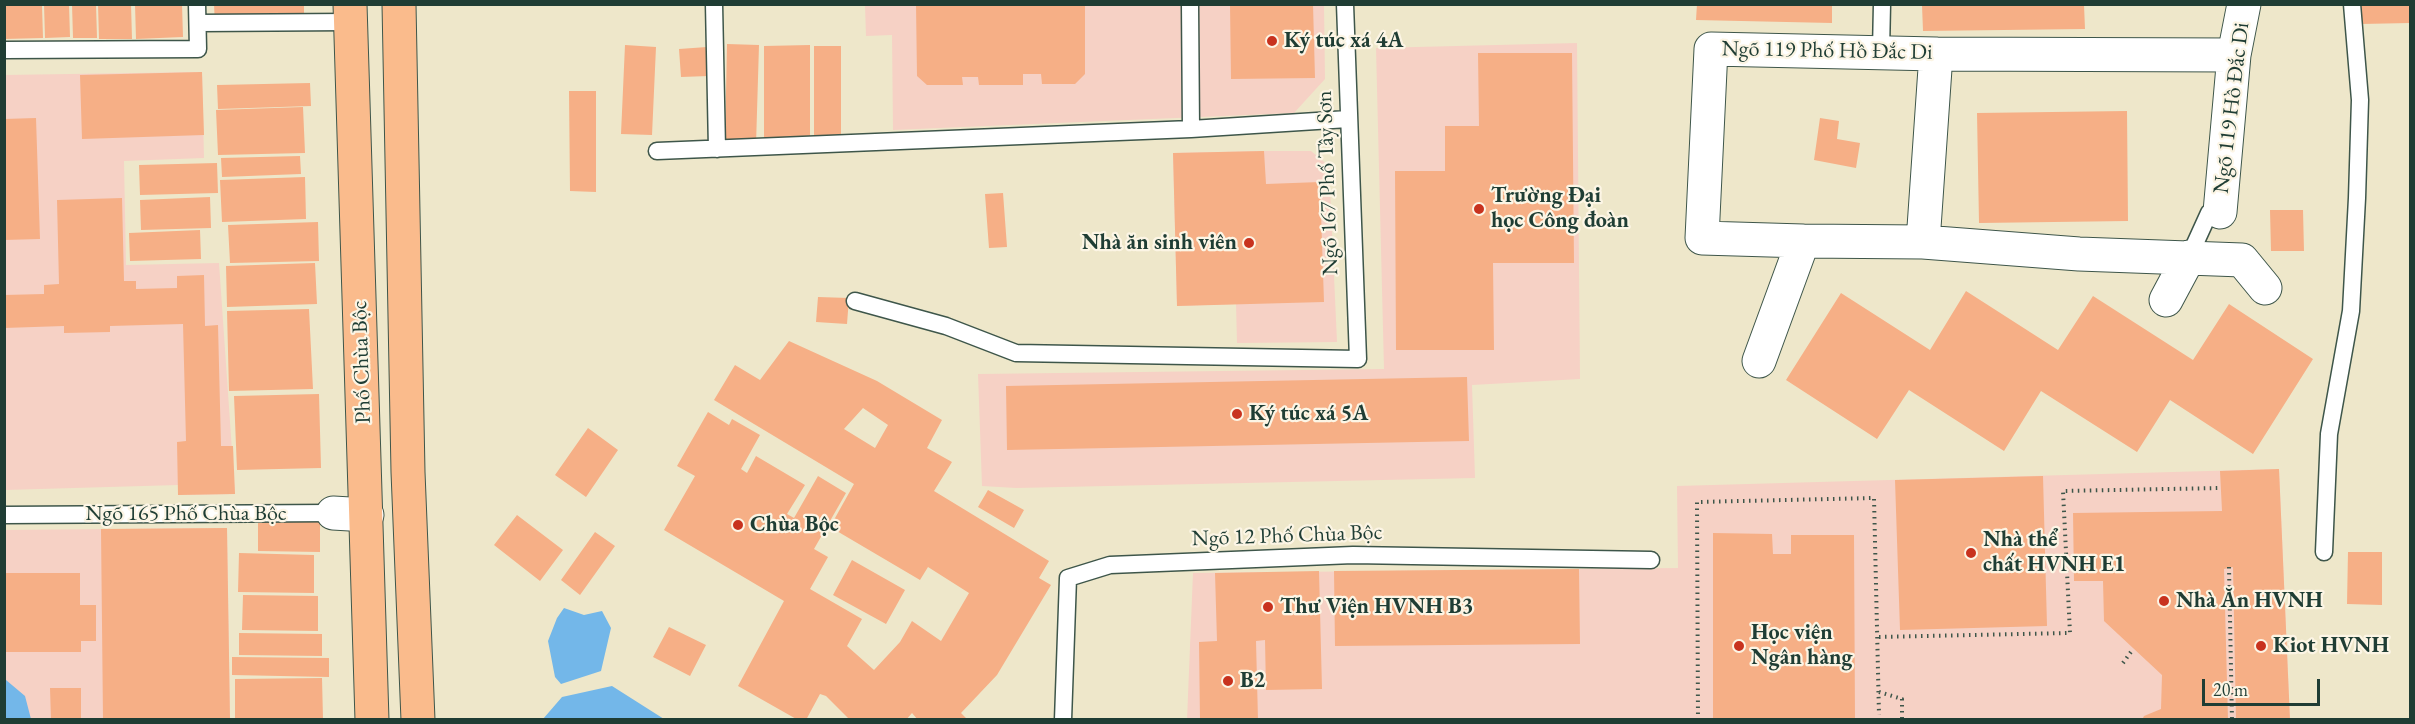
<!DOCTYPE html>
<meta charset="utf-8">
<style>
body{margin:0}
#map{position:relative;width:2415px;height:724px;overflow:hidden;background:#eee7ca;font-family:"EB Garamond",serif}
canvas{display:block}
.frame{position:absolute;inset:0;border:6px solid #1f3d34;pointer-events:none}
.scale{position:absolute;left:2202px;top:679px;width:118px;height:27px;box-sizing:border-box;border:3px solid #1f3d34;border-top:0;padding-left:8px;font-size:18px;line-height:21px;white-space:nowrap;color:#1f3d34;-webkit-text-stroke:4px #fcf5e5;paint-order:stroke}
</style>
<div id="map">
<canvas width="2415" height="724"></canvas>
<div class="frame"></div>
<div class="scale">20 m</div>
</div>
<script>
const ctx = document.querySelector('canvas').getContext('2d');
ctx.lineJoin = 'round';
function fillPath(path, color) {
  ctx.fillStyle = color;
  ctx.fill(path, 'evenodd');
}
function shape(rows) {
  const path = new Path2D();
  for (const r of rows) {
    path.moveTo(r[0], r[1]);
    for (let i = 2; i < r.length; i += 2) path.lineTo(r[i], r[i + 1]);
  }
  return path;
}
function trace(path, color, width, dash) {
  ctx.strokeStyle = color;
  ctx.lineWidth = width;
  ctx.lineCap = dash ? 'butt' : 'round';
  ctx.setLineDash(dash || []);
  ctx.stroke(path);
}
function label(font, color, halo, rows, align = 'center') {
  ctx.font = font + ' "EB Garamond",serif';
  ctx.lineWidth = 4.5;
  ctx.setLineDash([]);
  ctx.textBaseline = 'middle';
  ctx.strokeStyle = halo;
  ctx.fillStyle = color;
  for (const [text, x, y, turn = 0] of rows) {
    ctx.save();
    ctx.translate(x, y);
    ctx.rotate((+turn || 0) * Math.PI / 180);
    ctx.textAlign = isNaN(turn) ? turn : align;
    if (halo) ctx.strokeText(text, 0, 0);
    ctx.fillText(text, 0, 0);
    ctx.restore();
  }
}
const built = shape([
 [865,5,1324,5,1325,79,1294,113,893,130,892,35,866,36],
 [1577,43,1580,379,1472,385,1475,478,1016,488,982,486,978,374,1384,369,1376,48],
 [202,72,204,158,124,161,126,265,219,263,235,494,178,495,178,485,5,490,4,75],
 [1264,151,1311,151,1329,166,1337,342,1237,343,1236,304,1177,306,1173,153],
 [2279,469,2290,719,1187,720,1193,573,1678,568,1677,486],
 [227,528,230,719,5,719,4,530]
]);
const water = shape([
 [564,608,584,615,602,611,611,628,601,671,561,684,555,677,548,641,557,618],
 [6,680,25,696,31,719,5,719],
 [612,686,664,719,543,719,562,697]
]);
const building = shape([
 [44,4,69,4,70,37,45,38],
 [72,4,96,4,97,38,73,38],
 [98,4,131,4,132,39,99,39],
 [135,4,182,4,183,37,136,39],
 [214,4,304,4,304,24,215,26],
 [916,4,1085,4,1085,74,1075,84,1042,84,1041,74,1023,74,1023,85,979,85,978,77,962,77,963,85,927,85,917,76],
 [1230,4,1313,4,1315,78,1231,79],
 [1697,4,1832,4,1832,23,1696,20],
 [2361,4,2410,4,2410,23,2361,24],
 [4,5,42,5,43,38,4,39],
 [1922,5,2084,5,2085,29,1923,31],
 [727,44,759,45,756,145,725,144],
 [625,45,656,47,652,135,621,134],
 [810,45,810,142,764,142,764,46],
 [814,46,841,46,841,143,814,143],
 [707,47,709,76,681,77,679,49],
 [1478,53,1572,53,1574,263,1493,263,1494,350,1396,350,1395,171,1445,171,1445,126,1479,126],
 [202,72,204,135,82,139,80,75],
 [310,83,311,106,218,109,217,85],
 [569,91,596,91,596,192,570,191],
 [303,107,305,153,218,155,216,110],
 [2127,111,2128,221,1979,223,1977,113],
 [36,118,40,239,4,240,4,119],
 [1820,118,1839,121,1837,139,1860,143,1856,168,1814,160],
 [1264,151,1266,184,1320,182,1324,302,1177,306,1173,153],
 [300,156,301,174,222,177,221,158],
 [217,163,218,193,140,195,139,165],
 [305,177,306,219,222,222,220,180],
 [1003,193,1007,247,989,248,985,194],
 [210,197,211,228,141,230,140,200],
 [122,198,124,281,136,281,136,289,177,288,177,276,204,275,205,326,218,325,221,446,233,446,235,494,178,495,177,442,186,441,183,324,110,326,110,332,64,333,64,326,4,328,4,295,44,294,44,285,59,284,57,200],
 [2270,210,2303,210,2304,251,2271,251],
 [318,222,319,261,230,263,228,225],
 [200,230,201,259,130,261,129,233],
 [315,263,317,304,227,307,226,266],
 [1966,291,2058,350,2093,296,2193,360,2229,304,2313,359,2253,454,2170,400,2137,452,2041,391,2004,451,1909,390,1877,439,1786,380,1841,293,1930,350],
 [818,297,849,298,847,324,816,322],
 [309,309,313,389,229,391,227,311],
 [789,341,877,381,942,420,927,448,952,462,934,491,1049,561,1039,578,1051,585,997,675,961,713,966,718,965,720,918,720,912,713,906,720,850,720,826,696,820,694,806,720,798,720,738,686,784,601,664,530,695,476,677,466,708,412,729,425,732,419,760,435,741,469,747,473,756,456,805,485,787,514,794,518,818,476,846,493,814,549,828,557,810,589,862,619,847,646,874,670,900,642,912,621,941,641,969,593,928,567,920,580,830,527,854,484,714,400,735,365,760,380],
 [863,408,888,425,875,448,844,429],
 [1467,377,1469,441,1007,450,1006,386],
 [319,394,321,468,237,470,234,396],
 [588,428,618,450,586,497,555,475],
 [2279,469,2290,720,2236,720,2233,567,2224,569,2228,720,2142,720,2144,716,2161,709,2162,675,2104,621,2103,581,2074,581,2073,513,2222,511,2220,471],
 [2043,476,2047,626,1900,630,1895,480],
 [988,490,1024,510,1014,528,978,507],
 [517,515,563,550,540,581,494,545],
 [258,521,320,522,320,552,258,551],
 [227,528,230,720,103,720,101,529],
 [595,532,615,546,580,595,561,580],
 [1713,533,1772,534,1773,554,1791,554,1791,535,1854,535,1855,720,1713,720],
 [2348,552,2382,552,2382,605,2347,604],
 [239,553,314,555,314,593,238,592],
 [852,560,905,590,886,624,833,595],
 [1579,569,1580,644,1335,646,1334,571],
 [1319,571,1322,689,1266,690,1265,640,1256,641,1258,720,1200,720,1199,642,1217,641,1215,573],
 [4,573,80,573,80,605,96,605,96,641,81,641,81,652,4,652],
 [243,595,318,596,318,631,242,630],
 [669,627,706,645,690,676,653,657],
 [239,633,322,634,322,656,239,655],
 [232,657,329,658,329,677,232,675],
 [322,678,323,719,235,719,235,679],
 [50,688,81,688,81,720,51,720]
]);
const path = shape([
 [2229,567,2232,720],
 [1879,637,2070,633,2063,491,2220,488],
 [2123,663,2133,649],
 [1879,692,1902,699,1902,720],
 [1698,720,1697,502,1874,498,1879,715]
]);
const service = shape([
 [714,4,717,149],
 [1190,4,1191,129],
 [198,23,350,22],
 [4,50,198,49,197,4],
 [1881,51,1882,4],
 [657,151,1191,129,1348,119],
 [2189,257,2209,213,2220,212],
 [855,301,946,326,1016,353,1358,359,1345,4],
 [4,515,333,513],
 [2324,552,2329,434,2351,311,2357,198,2360,100,2352,4],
 [1063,720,1068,578,1110,565,1353,555,1651,560]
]);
const minor = shape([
 [2220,212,2234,55,2244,4],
 [1803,241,1702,238,1711,49,1936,54,2234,55],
 [1923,242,2079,254,2242,260,2265,288],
 [2166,300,2189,257],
 [1759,361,1803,241,1923,242,1936,54],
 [333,513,367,515]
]);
const primary = shape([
 [350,4,372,720],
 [399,4,408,472,418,720]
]);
const markers = [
 [1272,41,6,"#c8321e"],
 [1479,209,6,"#c8321e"],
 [1249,243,6,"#c8321e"],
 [1237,414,6,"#c8321e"],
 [738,525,6,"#c8321e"],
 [1971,553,6,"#c8321e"],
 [2164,601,6,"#c8321e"],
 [1268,607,6,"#c8321e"],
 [1739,646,6,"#c8321e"],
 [2261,646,6,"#c8321e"],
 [1228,681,6,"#c8321e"]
];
const poiNames = [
 ["Ký túc xá 4A",1284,41],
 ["Trường Đại",1491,196],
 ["học Công đoàn",1491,221],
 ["Nhà ăn sinh viên",1237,243,"right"],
 ["Ký túc xá 5A",1249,414],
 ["Chùa Bộc",750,525],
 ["Nhà thể",1983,540],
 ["chất HVNH E1",1983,565],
 ["Nhà Ăn HVNH",2176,601],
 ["Thư Viện HVNH B3",1280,607],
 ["Học viện",1751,633],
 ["Ngân hàng",1751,658],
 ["Kiot HVNH",2273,646],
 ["B2",1240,681]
];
const streetNames = [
 ["Ngõ 119 Phố Hồ Đắc Di",1827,51,1],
 ["Ngõ 119 Hồ Đắc Di",2232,108,-83],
 ["Ngõ 167 Phố Tây Sơn",1328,183,-92],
 ["Phố Chùa Bộc",362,362,-92],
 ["Ngõ 165 Phố Chùa Bộc",186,514],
 ["Ngõ 12 Phố Chùa Bộc",1287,536,-2]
];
fillPath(built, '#f6d1c5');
fillPath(water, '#73b7e9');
fillPath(building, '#f6af86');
trace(service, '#3e564a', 19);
trace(minor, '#3e564a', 35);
trace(primary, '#3e564a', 35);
trace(path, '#3e564a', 4, [1.5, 4.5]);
trace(service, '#fff', 16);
trace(minor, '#fff', 33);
trace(primary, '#fabb8c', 33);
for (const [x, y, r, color] of markers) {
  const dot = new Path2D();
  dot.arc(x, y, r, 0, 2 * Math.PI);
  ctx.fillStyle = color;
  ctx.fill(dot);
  trace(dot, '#fcf5e5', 2);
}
label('bold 22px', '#1f3d34', '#fcf5e5', poiNames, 'left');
label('22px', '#1f3d34', '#fcf5e5', streetNames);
</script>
